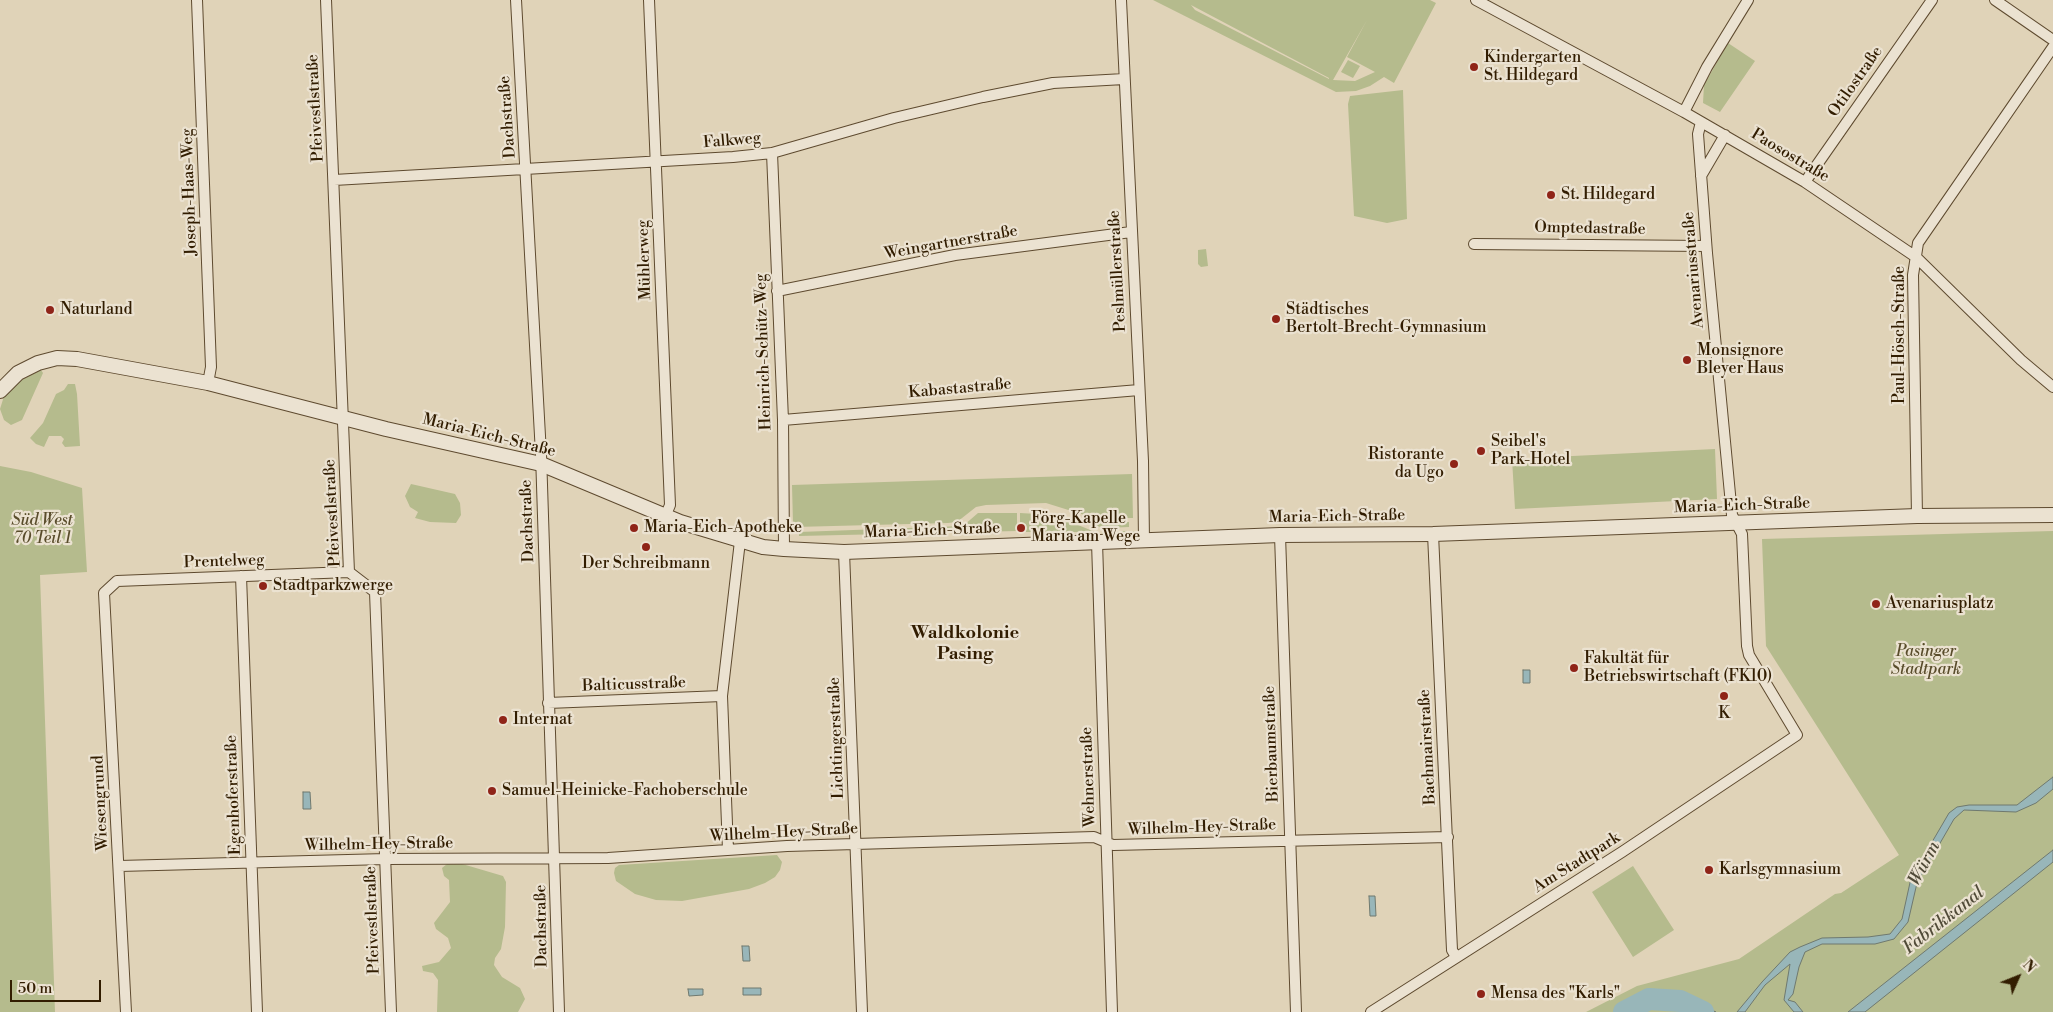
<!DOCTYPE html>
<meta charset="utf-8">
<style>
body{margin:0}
#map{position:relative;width:2053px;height:1012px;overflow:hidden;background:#e0d3b8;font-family:"Libre Bodoni",serif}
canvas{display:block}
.north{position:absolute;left:1993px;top:952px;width:50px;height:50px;-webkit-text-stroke:4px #ebe2d1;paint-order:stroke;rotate:46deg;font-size:14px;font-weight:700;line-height:20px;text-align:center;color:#321d01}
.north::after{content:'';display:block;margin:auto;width:18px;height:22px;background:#321d01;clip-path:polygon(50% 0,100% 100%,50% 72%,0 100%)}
.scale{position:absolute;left:10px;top:980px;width:91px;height:22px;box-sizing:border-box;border:2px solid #321d01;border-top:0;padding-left:6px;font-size:15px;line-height:18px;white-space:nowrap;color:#321d01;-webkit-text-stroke:4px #ebe2d1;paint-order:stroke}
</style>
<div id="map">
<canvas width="2053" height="1012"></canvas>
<div class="north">N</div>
<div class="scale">50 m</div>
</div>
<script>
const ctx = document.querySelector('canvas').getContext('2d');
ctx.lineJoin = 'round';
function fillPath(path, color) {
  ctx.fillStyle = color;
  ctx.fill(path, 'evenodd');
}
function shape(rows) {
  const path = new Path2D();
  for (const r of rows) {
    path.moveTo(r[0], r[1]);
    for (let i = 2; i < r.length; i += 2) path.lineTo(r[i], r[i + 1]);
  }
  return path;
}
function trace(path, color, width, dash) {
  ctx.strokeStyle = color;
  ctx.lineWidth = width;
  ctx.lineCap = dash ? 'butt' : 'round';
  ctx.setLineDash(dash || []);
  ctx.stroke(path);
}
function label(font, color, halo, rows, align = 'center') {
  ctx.font = font + ' "Libre Bodoni",serif';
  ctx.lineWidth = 4.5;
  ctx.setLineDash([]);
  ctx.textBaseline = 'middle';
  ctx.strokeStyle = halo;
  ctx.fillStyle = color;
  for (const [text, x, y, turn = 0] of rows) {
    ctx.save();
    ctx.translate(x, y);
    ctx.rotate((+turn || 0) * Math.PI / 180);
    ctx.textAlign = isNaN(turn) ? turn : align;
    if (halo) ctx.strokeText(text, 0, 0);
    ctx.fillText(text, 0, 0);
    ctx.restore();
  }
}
const green = shape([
 [1153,0,1430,0,1436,3,1394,83,1384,77,1370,86,1356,91,1336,92],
 [1191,5,1329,78,1329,79,1195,10],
 [1367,20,1347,57,1375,72,1355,81,1333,80],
 [1728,43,1755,61,1720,112,1703,103,1704,85],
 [1348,60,1360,66,1353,78,1341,72],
 [1403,90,1407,219,1387,223,1354,216,1348,104,1350,96],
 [1206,249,1208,266,1201,267,1198,264,1198,250],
 [41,370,43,373,22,420,11,425,4,420,0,409,5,393,18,382],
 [68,384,75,384,77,394,80,446,65,447,62,443,64,439,61,436,49,436,44,447,36,444,30,438,43,423,56,394,64,390],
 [1715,449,1717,499,1515,509,1512,459],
 [0,466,31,472,82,488,87,572,40,575,55,1012,0,1012],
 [1132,474,1133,518,1094,518,1046,503,986,505,976,507,957,522,948,523,795,527,793,524,792,485],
 [411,484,455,494,460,503,461,515,456,523,430,522,415,518,418,512,410,507,405,496],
 [978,513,1017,513,1017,531,799,536,799,532,963,526],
 [1020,513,1054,515,1095,532,1026,532,1026,524,1020,524],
 [1129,522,1129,527,1103,528,1090,523],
 [1103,531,1135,531,1130,534,1102,536],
 [2053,531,2053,1012,1586,1012,1637,986,1739,959,1835,894,1841,893,1899,855,1766,646,1762,539],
 [777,855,782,862,780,870,775,877,765,883,749,889,682,901,656,900,635,894,616,881,614,873,615,868,619,865],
 [459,863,503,876,506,882,505,927,501,949,495,958,494,965,502,977,520,988,525,999,518,1012,437,1012,438,980,433,973,423,971,422,966,439,962,451,948,448,938,436,929,434,923,450,902,449,880,444,876,442,868,447,864],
 [1633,866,1674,930,1633,957,1592,892]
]);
const water = shape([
 [1523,670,1530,670,1530,683,1523,683,1523,670],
 [2053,777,2053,789,2036,803,2016,812,1964,810,1954,819,1917,883,1908,922,1894,939,1875,944,1822,944,1805,952,1799,967,1793,994,1788,1000,1795,1002,1803,1012,1794,1012,1784,1000,1790,964,1765,985,1745,1012,1737,1012,1762,982,1790,952,1800,947,1822,938,1868,937,1890,934,1902,919,1911,878,1949,813,1957,807,1969,805,2017,805,2053,777],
 [303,792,310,792,311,809,303,809,303,792],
 [2053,850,2053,862,1865,1012,1848,1012,2053,850],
 [1369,896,1375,896,1376,916,1370,916,1369,896],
 [742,946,749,946,750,961,743,961,742,946],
 [743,988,761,988,761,995,743,995,743,988],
 [688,989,703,989,703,995,689,996,688,989],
 [1651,996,1684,998,1716,1012,1698,1012,1689,1007,1663,1002,1643,1006,1639,1000,1651,996]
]);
const river = shape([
 [1624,1012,1649,999,1680,1001,1703,1012]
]);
const minor = shape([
 [197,0,211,367,208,383],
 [326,0,349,572,375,592,391,1012],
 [516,0,541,454,559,1012],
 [649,0,670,505,665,517],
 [1121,0,1143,461,1144,541],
 [1476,0,1684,112,1805,182,1916,257,2021,360,2053,387],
 [1995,0,2053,40],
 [1684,112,1707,67,1748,0],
 [772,153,783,420,784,549],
 [1701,176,1725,135],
 [334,180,733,157,772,153,894,118,983,97,1053,83,1124,79],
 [1805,182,1932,0],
 [1474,244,1706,246],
 [777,291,955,255,1131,232],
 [783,420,1139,390],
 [1917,516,1913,275,1918,243,2053,47],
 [1433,534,1452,950,1456,957],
 [1280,535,1296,1012],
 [1097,542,1112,1012],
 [844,552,862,1012],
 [241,576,257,1012],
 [548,703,722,696],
 [728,850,722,696,740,541],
 [119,866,386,859,608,858,787,846,1094,837,1113,845,1448,837],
 [126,1012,104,593,117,581,349,572],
 [1371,1012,1622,852,1797,735,1749,655,1747,646,1742,534,1732,515,1707,253,1698,134,1701,122]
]);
const tertiary = shape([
 [0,391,18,373,38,363,57,358,77,359,208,383,386,429,541,464,680,522,763,547,784,549,844,552,1280,535,1433,534,1917,516,2053,515]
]);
const markers = [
 [1474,67,5,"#8f2418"],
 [1551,195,5,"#8f2418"],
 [50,310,5,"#8f2418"],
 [1276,319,5,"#8f2418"],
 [1687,360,5,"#8f2418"],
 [1481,451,5,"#8f2418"],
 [1454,464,5,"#8f2418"],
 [634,528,5,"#8f2418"],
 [1021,528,5,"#8f2418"],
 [646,547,5,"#8f2418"],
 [263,586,5,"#8f2418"],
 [1876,604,5,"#8f2418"],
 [1574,668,5,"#8f2418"],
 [1724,696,5,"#8f2418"],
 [503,720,5,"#8f2418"],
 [492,791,5,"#8f2418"],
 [1709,870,5,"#8f2418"],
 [1481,994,5,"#8f2418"]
];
const poiNames = [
 ["Kindergarten",1484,58],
 ["St. Hildegard",1484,76],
 ["St. Hildegard",1561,195],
 ["Naturland",60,310],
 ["Städtisches",1286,310],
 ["Bertolt-Brecht-Gymnasium",1286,328],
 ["Monsignore",1697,351],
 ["Bleyer Haus",1697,369],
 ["Seibel's",1491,442],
 ["Park-Hotel",1491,460],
 ["Ristorante",1444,455,"right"],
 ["da Ugo",1444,473,"right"],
 ["Förg-Kapelle",1031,519],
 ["Maria am Wege",1031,537],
 ["Maria-Eich-Apotheke",644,528],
 ["Der Schreibmann",646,564,"center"],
 ["Stadtparkzwerge",273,586],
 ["Avenariusplatz",1886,604],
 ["Fakultät für",1584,659],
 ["Betriebswirtschaft (FK10)",1584,677],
 ["K",1724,714,"center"],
 ["Internat",513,720],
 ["Samuel-Heinicke-Fachoberschule",502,791],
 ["Karlsgymnasium",1719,870],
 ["Mensa des \"Karls\"",1491,994]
];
const streetNames = [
 ["Otilostraße",1856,82,-55],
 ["Pfeivestlstraße",316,108,-93],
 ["Dachstraße",508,117,-94],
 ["Falkweg",732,141,-5],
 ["Paosostraße",1790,156,31],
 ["Joseph-Haas-Weg",190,192,-92],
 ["Omptedastraße",1590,229,1],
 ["Weingartnerstraße",951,243,-10],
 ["Mühlerweg",645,260,-92],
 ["Avenariusstraße",1694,270,-95],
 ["Peslmüllerstraße",1118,271,-93],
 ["Paul-Hösch-Straße",1900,335,-90],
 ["Heinrich-Schütz-Weg",764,352,-92],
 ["Kabastastraße",960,389,-5],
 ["Maria-Eich-Straße",489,436,14],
 ["Maria-Eich-Straße",1742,506,-2],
 ["Pfeivestlstraße",333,513,-93],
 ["Maria-Eich-Straße",1337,517,-1],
 ["Dachstraße",528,521,-92],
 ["Maria-Eich-Straße",932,531,-2],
 ["Prentelweg",224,562,-2],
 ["Balticusstraße",634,685,-2],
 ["Lichtingerstraße",837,738,-92],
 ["Bierbaumstraße",1272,744,-92],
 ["Bachmairstraße",1428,747,-93],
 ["Wehnerstraße",1089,777,-92],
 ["Egenhoferstraße",234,795,-92],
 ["Wiesengrund",101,803,-93],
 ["Wilhelm-Hey-Straße",1202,828,-2],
 ["Wilhelm-Hey-Straße",784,833,-3],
 ["Wilhelm-Hey-Straße",379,845,-1],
 ["Am Stadtpark",1577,863,-32],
 ["Pfeivestlstraße",373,920,-92],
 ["Dachstraße",542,926,-91]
];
const parkNames = [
 ["Süd West",42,521],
 ["70 Teil 1",42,539],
 ["Pasinger",1926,652],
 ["Stadtpark",1926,670]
];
const neighbourhoodNames = [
 ["Waldkolonie",965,634],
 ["Pasing",965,655]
];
const waterNames = [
 ["Würm",1925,864,-62],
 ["Fabrikkanal",1944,921,-38]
];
fillPath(green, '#b5bb8d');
fillPath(water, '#98b6b9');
trace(water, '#6f796f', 1);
trace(river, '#98b6b9', 22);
trace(minor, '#5e4a2f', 12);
trace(tertiary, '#5e4a2f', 16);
trace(minor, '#ebe2d1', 10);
trace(tertiary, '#ebe2d1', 14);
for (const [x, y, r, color] of markers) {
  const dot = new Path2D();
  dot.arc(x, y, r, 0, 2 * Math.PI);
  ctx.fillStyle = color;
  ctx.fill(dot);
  trace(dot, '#ebe2d1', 2);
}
label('16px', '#321d01', '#ebe2d1', poiNames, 'left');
label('16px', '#321d01', '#ebe2d1', streetNames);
label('italic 16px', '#594c2b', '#ebe2d1', parkNames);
label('bold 18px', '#321d01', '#ebe2d1', neighbourhoodNames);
label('italic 18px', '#514b38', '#ebe2d1', waterNames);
</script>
